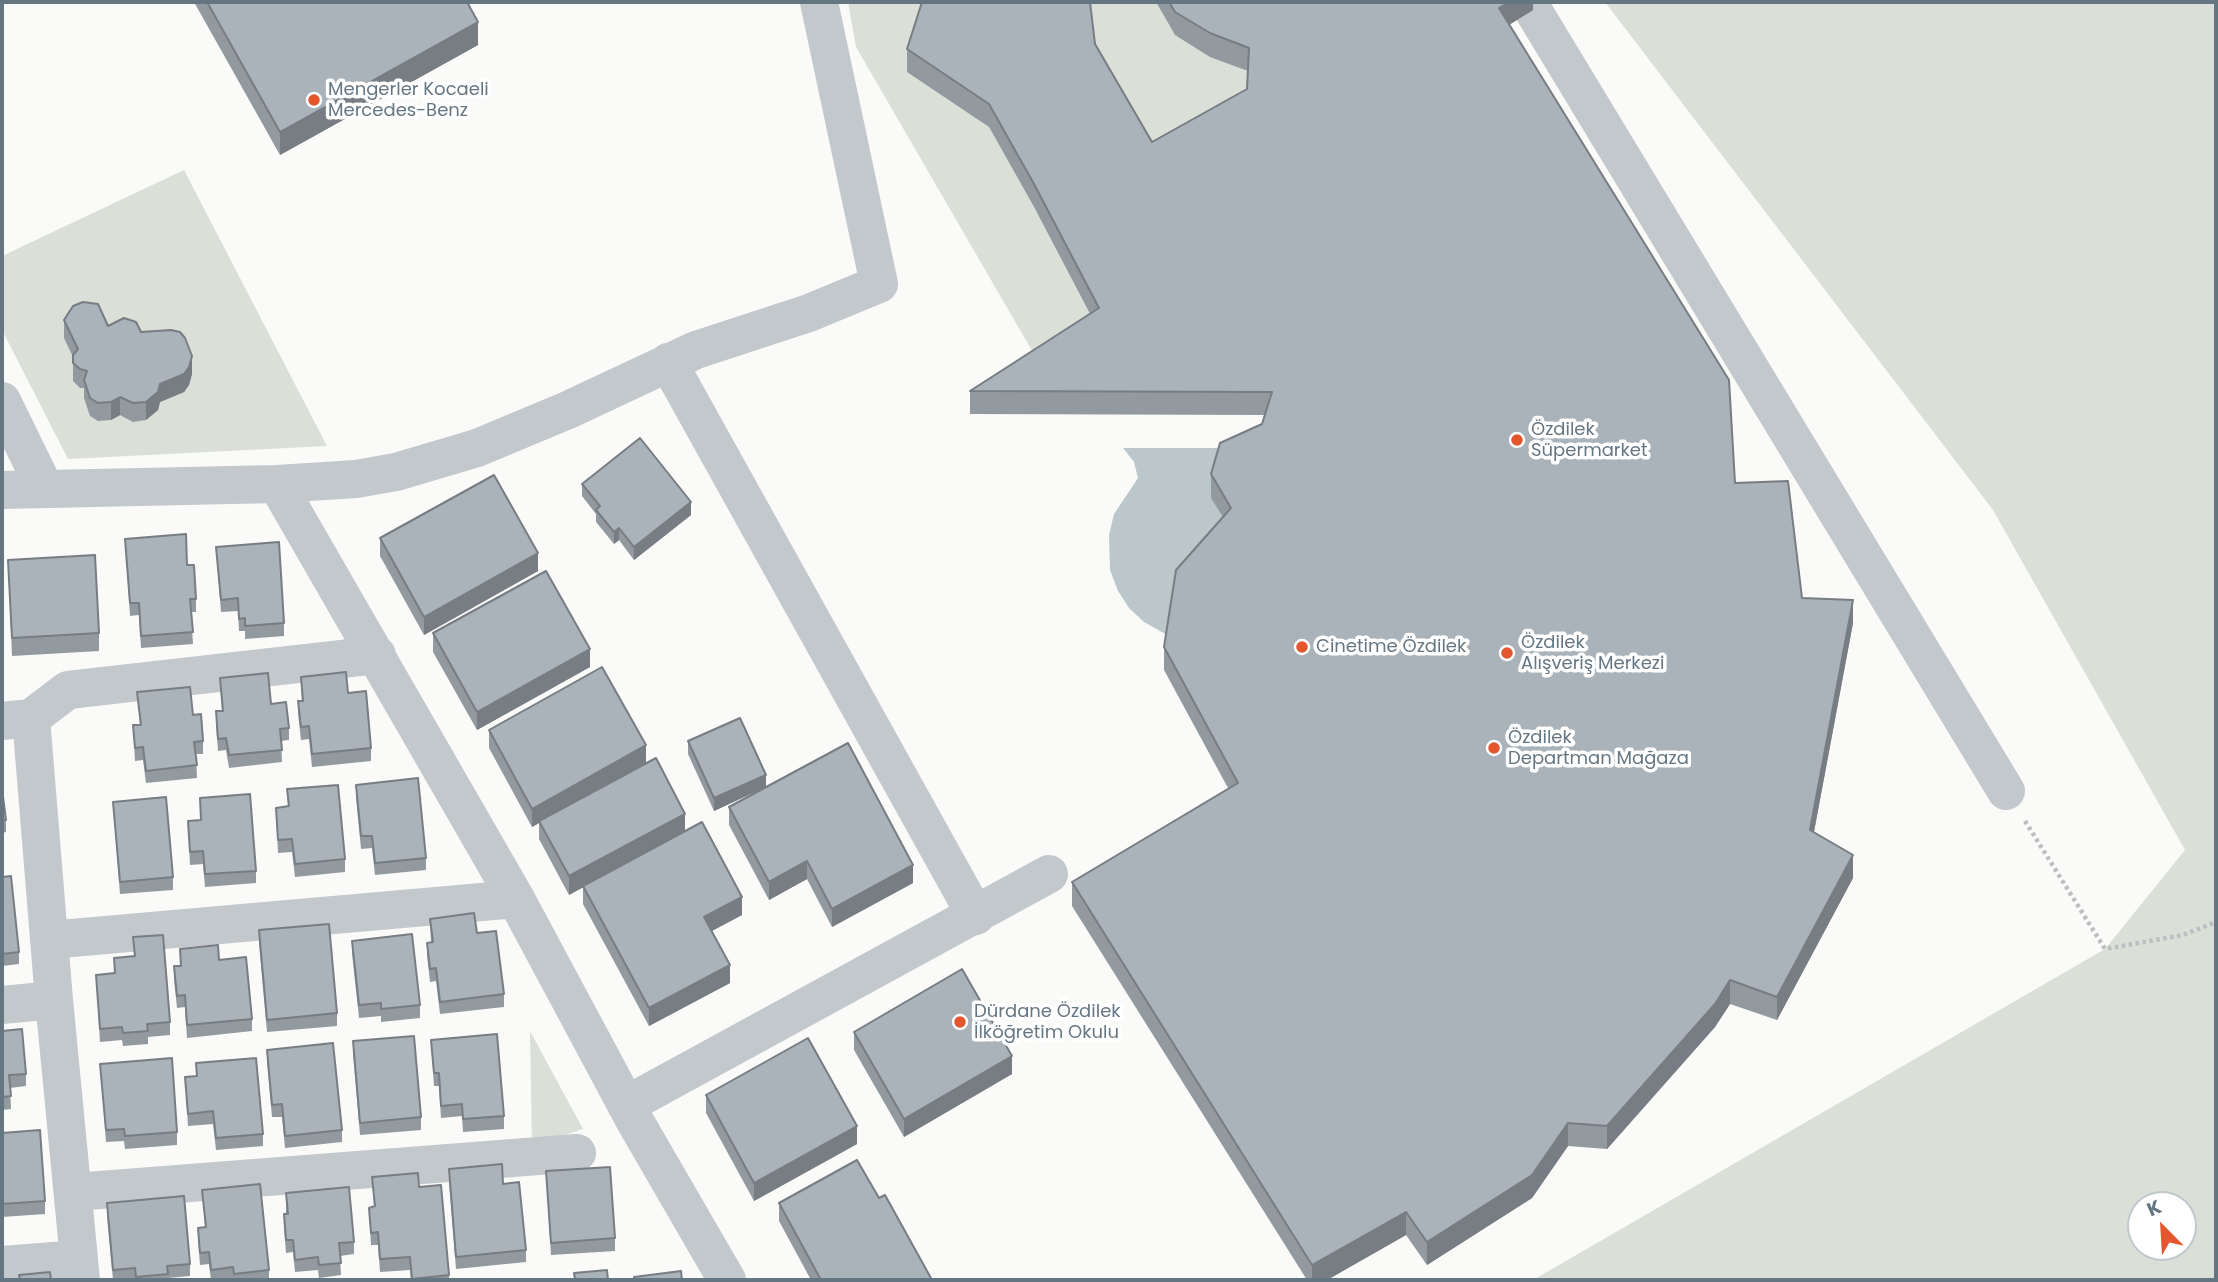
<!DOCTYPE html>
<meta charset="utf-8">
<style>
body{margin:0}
#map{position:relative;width:2218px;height:1282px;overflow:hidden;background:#fafaf8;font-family:Poppins,sans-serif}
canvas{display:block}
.frame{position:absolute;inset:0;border:4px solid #657683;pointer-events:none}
.north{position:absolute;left:2127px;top:1191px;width:70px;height:70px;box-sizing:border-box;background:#fff;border:2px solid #c1c8cd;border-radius:50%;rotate:336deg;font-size:19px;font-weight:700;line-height:28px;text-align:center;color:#657683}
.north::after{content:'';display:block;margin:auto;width:24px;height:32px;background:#e4572e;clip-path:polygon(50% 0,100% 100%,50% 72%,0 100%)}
</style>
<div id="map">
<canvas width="2218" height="1282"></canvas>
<div class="frame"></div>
<div class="north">K</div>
</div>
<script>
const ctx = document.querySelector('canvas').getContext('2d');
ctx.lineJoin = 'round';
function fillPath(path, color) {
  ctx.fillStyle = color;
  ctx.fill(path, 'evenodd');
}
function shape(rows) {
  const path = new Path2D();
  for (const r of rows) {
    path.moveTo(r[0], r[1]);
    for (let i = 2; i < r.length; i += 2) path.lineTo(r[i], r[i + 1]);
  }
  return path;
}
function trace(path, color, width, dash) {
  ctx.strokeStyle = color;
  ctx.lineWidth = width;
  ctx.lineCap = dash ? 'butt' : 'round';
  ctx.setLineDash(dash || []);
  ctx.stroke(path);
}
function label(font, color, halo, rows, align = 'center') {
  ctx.font = font + ' Poppins,sans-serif';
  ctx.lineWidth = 7;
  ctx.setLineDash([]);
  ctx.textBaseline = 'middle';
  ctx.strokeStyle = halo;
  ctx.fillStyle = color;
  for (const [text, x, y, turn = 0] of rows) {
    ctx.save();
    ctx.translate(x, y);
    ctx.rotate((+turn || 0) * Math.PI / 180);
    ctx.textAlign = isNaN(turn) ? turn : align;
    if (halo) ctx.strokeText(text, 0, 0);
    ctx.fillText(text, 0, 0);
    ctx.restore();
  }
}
const green = shape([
 [848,2,929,2,989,127,1034,207,1099,332,1042,368,856,47],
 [1088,2,1156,2,1175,35,1249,72,1247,112,1152,165,1095,67],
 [1605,2,2216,2,2216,1280,1533,1280,2105,949,2185,850,1993,510],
 [2183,1205,2183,1247,2141,1247,2141,1205],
 [184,170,327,446,68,459,2,330,2,256],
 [530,1031,583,1129,532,1146]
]);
const water = shape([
 [1123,448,1262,448,1231,531,1169,636,1144,622,1129,608,1118,591,1110,570,1109,535,1114,514,1138,478,1134,462]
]);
const path = shape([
 [2025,821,2105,949,2183,935,2216,922]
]);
const minor = shape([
 [1528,2,2006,791],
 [668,362,976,916],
 [2,401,45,489],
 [277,484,516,899,636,1123,727,1280],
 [2,490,277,484,356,479,396,472,477,448,568,410,696,350,809,313,879,284,819,2],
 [31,718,68,690,377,655],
 [2,721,31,718,54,1000,81,1280],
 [49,940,516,899],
 [2,1005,54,1000],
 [626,1105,1049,874],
 [74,1192,577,1153],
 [2,1265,79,1259]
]);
const wall = shape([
 [194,2,467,2,478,45,280,155],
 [1156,2,1533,2,1533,10,1509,25,1735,483,1802,598,1853,623,1814,832,1853,878,1777,1020,1730,1004,1715,1027,1607,1149,1568,1146,1532,1198,1427,1265,1406,1235,1327,1280,1307,1280,1072,906,1072,882,1228,788,1164,670,1164,647,1223,517,1211,498,1211,474,1262,424,1265,415,970,414,970,391,1090,314,1034,207,989,127,907,72,907,49,1095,44,1152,142,1247,89,1248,71,1210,57,1175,35],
 [64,320,141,332,192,374,189,385,184,392,160,402,158,410,146,420,133,422,120,415,111,420,98,421,90,416,84,398,84,388,80,388,73,381,73,357,64,338],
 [582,484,691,515,634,560,619,540,614,544,596,522,596,514,582,496],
 [380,538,538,571,424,635,380,556],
 [125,539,187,565,196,599,196,612,191,612,193,644,141,648,139,615,130,616],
 [216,547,284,623,284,636,245,639,245,631,239,631,238,611,221,612],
 [8,560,99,633,99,651,12,656],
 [433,633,590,667,477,730,433,652],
 [301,677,348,693,371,748,371,761,312,767,309,739,301,740,298,713,298,701,302,701],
 [220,678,289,728,289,740,281,741,282,762,229,768,226,750,218,751,216,724,216,711,222,711],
 [137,692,193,715,203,741,203,754,196,754,197,778,146,783,143,760,135,761,133,725,140,725],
 [489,730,646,763,685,831,742,915,712,931,730,983,649,1026,583,904,583,887,569,895,539,839,539,823,532,827,489,748],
 [688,741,766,787,913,883,832,927,807,879,769,900,729,825,729,807,761,789,714,811,688,754],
 [356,785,426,858,426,870,375,875,372,848,361,849,356,797],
 [2,789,6,820,6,832,2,833],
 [287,789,345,859,345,872,295,877,292,852,278,853,276,808,288,807],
 [200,798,256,871,256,883,205,887,203,864,190,865,188,821,200,820],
 [113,802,173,877,173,890,120,894],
 [2,877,19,952,19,964,2,966],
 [430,919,477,933,504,994,504,1007,440,1014,436,981,430,982,427,955,427,943,431,942],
 [259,930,337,1013,337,1026,267,1032,259,943],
 [133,937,170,1022,170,1035,148,1037,148,1044,123,1046,122,1040,100,1042,96,975,115,973,134,956],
 [352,941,420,1005,420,1018,381,1022,381,1016,359,1018,352,953],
 [180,949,219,960,252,1019,252,1031,187,1038,185,1007,177,1008,174,979,174,966,180,966],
 [2,1031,26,1074,26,1086,10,1088,11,1109,2,1110],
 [854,1032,1012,1074,904,1137,854,1050],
 [431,1040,504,1116,504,1129,463,1132,462,1116,441,1118,439,1086,434,1086],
 [353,1041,421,1117,421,1130,360,1135,353,1053],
 [267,1050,342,1130,342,1142,285,1148,282,1117,272,1117,267,1062],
 [196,1063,263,1134,263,1146,216,1150,213,1124,188,1126,185,1077,196,1076],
 [100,1064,177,1132,177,1145,125,1149,124,1141,106,1142],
 [706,1095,857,1144,754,1201,706,1113],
 [2,1133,45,1201,45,1214,2,1217],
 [449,1169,503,1184,526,1250,526,1262,456,1269,449,1182],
 [546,1171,615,1238,615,1251,551,1255],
 [372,1177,419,1187,449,1275,449,1280,411,1280,410,1270,380,1272,378,1245,371,1245,369,1208,374,1207],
 [202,1190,269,1270,269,1280,211,1280,209,1264,200,1265,198,1240,198,1228,205,1227],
 [286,1193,354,1242,354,1254,340,1256,341,1275,319,1278,318,1270,295,1272,293,1252,286,1253,284,1227,284,1214,286,1214],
 [879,1198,932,1280,811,1280,779,1221,779,1203],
 [107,1203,190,1264,190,1276,168,1278,168,1280,113,1280,107,1216]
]);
const shadedWall = shape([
 [1509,2,1533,2,1533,10,1499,31,1499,8],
 [478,22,478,45,280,155,280,132],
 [192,356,192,374,189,385,184,392,160,402,158,410,146,420,146,402,160,384],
 [120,397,120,415,111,420,111,402],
 [691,502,691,515,634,560,634,547],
 [619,528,619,540,614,544,614,532],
 [538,553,538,571,424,635,424,617],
 [1853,600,1853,623,1810,853,1810,830],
 [590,649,590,667,477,730,477,712],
 [646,745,646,763,539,821,539,823,532,827,532,809],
 [766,775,766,787,714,811,714,798],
 [685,814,685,832,569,895,569,876],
 [1853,855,1853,878,1777,1020,1777,997],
 [807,861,807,879,769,900,769,882],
 [913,865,913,883,832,927,832,909],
 [742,897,742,915,704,935,704,917],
 [730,965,730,983,649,1026,649,1008],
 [1730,980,1730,1004,1715,1027,1607,1149,1607,1126],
 [1012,1056,1012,1074,904,1137,904,1119],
 [1568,1123,1568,1146,1532,1198,1427,1265,1427,1242],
 [857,1126,857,1144,754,1201,754,1183],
 [1406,1212,1406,1235,1327,1280,1312,1280,1312,1265]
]);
const building = shape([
 [207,2,467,2,478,22,280,132,207,2],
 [922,2,1090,2,1095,44,1152,142,1247,89,1249,48,1210,33,1175,12,1169,2,1509,2,1499,8,1729,380,1735,483,1788,481,1802,598,1853,600,1810,830,1853,855,1777,997,1730,980,1715,1004,1607,1126,1568,1123,1532,1175,1427,1242,1406,1212,1312,1265,1072,882,1238,783,1164,647,1176,570,1231,508,1211,474,1220,443,1262,424,1272,392,970,391,1099,308,1034,184,989,104,907,49,922,2],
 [83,302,98,304,108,326,124,318,136,322,141,332,171,330,180,332,185,338,192,356,189,367,184,374,160,384,158,392,146,402,133,403,120,397,111,402,98,403,90,398,84,380,87,371,80,369,73,363,73,355,78,349,64,320,73,306,83,302],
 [640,438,691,502,634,547,619,528,614,532,596,510,600,506,582,484,640,438],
 [494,475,538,553,424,617,380,538,494,475],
 [186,534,187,565,194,565,196,599,190,599,193,632,141,636,139,603,130,603,125,539,186,534],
 [279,542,284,623,245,626,245,618,239,619,238,598,221,600,216,547,279,542],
 [95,555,99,633,12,638,8,560,95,555],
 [546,571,590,649,477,712,433,633,546,571],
 [602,667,646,745,532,809,489,730,602,667],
 [346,672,348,693,366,691,371,748,312,754,309,726,301,727,298,701,303,701,301,677,346,672],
 [268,673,271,704,286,702,289,728,280,729,282,750,229,755,226,738,218,739,216,711,223,711,220,678,268,673],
 [190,687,193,715,201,714,203,741,194,742,197,765,146,771,143,747,135,748,133,725,141,725,137,692,190,687],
 [740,718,766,775,714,798,688,741,740,718],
 [848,743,913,865,832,909,807,861,769,882,729,807,848,743],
 [656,758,685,814,569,876,539,821,656,758],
 [418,778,426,858,375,863,372,836,361,836,356,785,418,778],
 [338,785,345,859,295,864,292,839,278,840,276,808,289,806,287,789,338,785],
 [2,789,6,820,2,820,2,789],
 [250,794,256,871,205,874,203,851,190,852,188,821,201,820,200,798,250,794],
 [166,797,173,877,120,882,113,802,166,797],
 [702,822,742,897,704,917,730,965,649,1008,583,886,702,822],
 [11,876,19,952,2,954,2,877,11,876],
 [474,913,477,933,496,931,504,994,440,1002,436,968,430,969,427,943,433,942,430,919,474,913],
 [329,924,337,1013,267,1020,259,930,329,924],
 [412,934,420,1005,381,1009,381,1003,359,1005,352,941,412,934],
 [163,935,170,1022,147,1024,148,1031,123,1033,122,1027,100,1029,96,975,115,973,114,958,135,956,133,937,163,935],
 [218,945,219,960,246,957,252,1019,187,1025,185,995,177,996,174,966,181,966,180,949,218,945],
 [962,969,1012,1056,904,1119,854,1032,962,969],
 [22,1029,26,1074,9,1075,11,1096,2,1097,2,1031,22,1029],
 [497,1034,504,1116,463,1119,462,1104,441,1106,439,1073,434,1073,431,1040,497,1034],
 [414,1036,421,1117,360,1123,353,1041,414,1036],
 [808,1038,857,1126,754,1183,706,1095,808,1038],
 [333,1043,342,1130,285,1136,282,1104,272,1105,267,1050,333,1043],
 [172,1058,177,1132,125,1136,124,1129,106,1130,100,1064,172,1058],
 [256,1058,263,1134,216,1138,213,1111,188,1114,185,1077,197,1076,196,1063,256,1058],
 [40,1130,45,1201,2,1204,2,1133,40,1130],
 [857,1160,879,1198,885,1195,932,1280,821,1280,779,1203,857,1160],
 [502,1164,503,1184,519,1182,526,1250,456,1257,449,1169,502,1164],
 [610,1167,615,1238,551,1243,546,1171,610,1167],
 [418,1173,419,1187,441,1185,449,1275,412,1279,410,1257,380,1259,378,1232,371,1233,369,1208,375,1206,372,1177,418,1173],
 [260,1184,269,1270,234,1274,233,1267,211,1270,209,1252,200,1253,198,1228,206,1227,202,1190,260,1184],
 [349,1187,354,1242,339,1243,341,1263,319,1265,318,1257,295,1260,293,1240,286,1240,284,1214,288,1214,286,1193,349,1187],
 [184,1196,190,1264,167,1266,168,1274,136,1277,135,1268,113,1270,107,1203,184,1196],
 [607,1270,608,1280,557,1280,575,1279,574,1273,607,1270],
 [681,1271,682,1280,634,1280,634,1277,681,1271],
 [50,1272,51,1280,20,1280,19,1275,50,1272]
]);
const markers = [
 [314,100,7,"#e4572e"],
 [1517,440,7,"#e4572e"],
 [1302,647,7,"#e4572e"],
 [1507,653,7,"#e4572e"],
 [1494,748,7,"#e4572e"],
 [960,1022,7,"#e4572e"]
];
const poiNames = [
 ["Mengerler Kocaeli",328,90],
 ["Mercedes-Benz",328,111],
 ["Özdilek",1531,430],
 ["Süpermarket",1531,451],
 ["Özdilek",1521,643],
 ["Alışveriş Merkezi",1521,664],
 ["Cinetime Özdilek",1316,647],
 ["Özdilek",1508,738],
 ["Departman Mağaza",1508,759],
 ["Dürdane Özdilek",974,1012],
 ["İlköğretim Okulu",974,1033]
];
fillPath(green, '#dadfd7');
fillPath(water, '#bbc7cb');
trace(path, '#bbbfc2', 4.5, [3.5, 3.5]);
trace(minor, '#c3c8cc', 38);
fillPath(wall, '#929a9f');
fillPath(shadedWall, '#777d82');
fillPath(building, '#aab3b9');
trace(building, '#777d82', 2);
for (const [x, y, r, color] of markers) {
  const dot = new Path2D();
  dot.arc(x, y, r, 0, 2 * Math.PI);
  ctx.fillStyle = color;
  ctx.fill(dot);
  trace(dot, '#fff', 2.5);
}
label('18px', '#657683', '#fff', poiNames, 'left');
</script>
